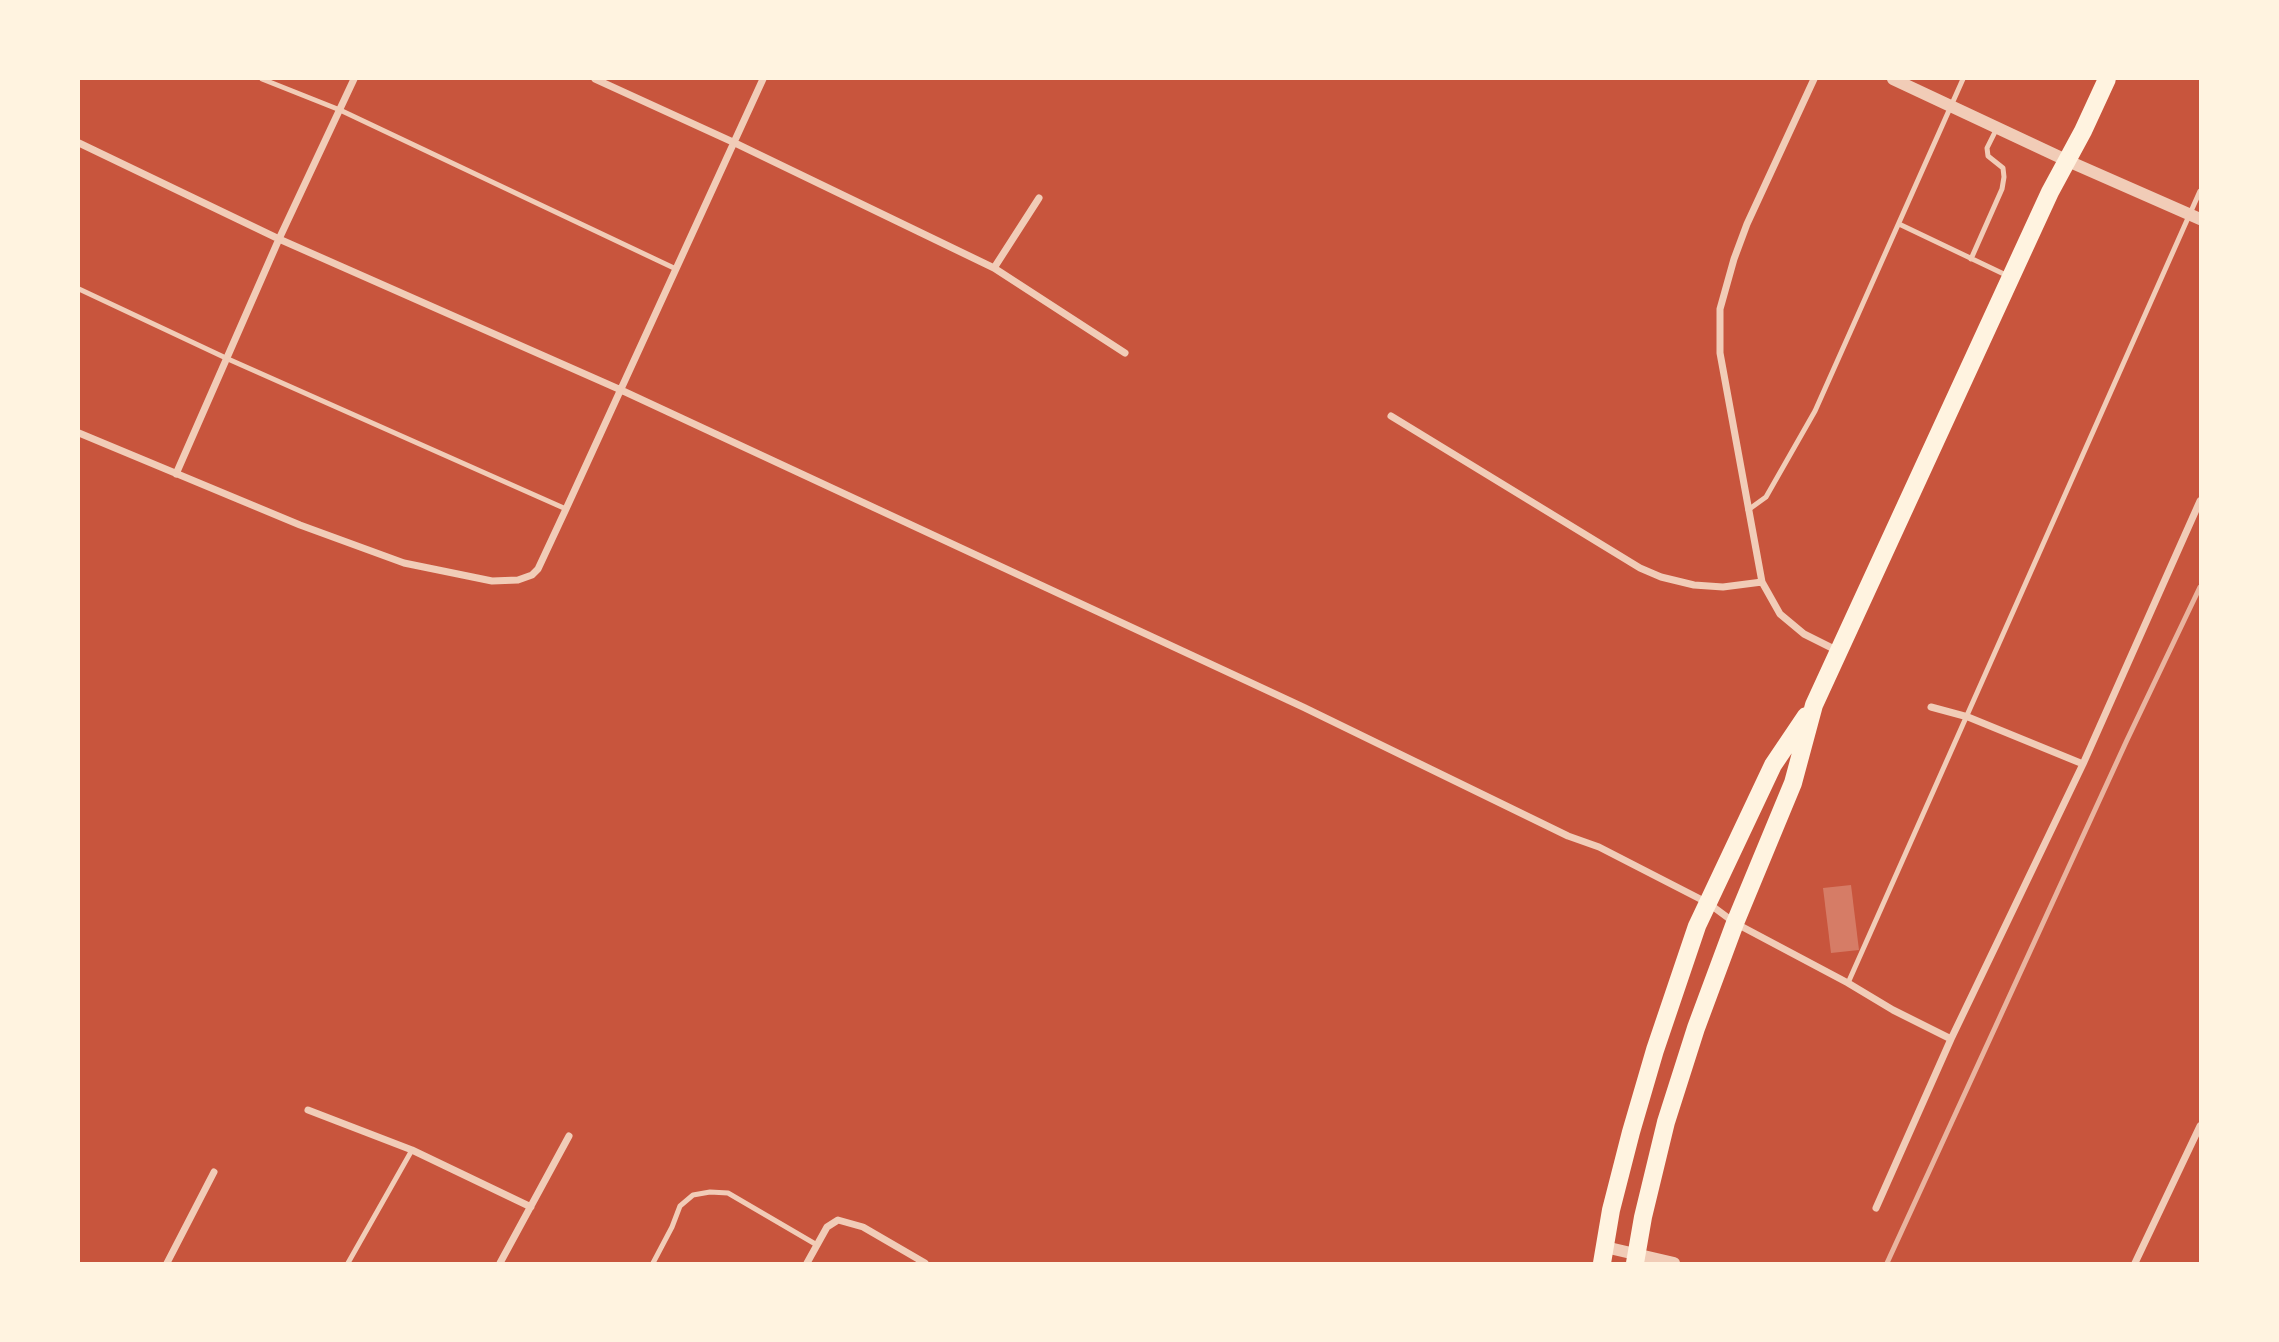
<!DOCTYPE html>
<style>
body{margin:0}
#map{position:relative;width:2279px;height:1342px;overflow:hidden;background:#c8553d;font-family:"Varela Round",sans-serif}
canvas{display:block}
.frame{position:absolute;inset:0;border:80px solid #fff3e0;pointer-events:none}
</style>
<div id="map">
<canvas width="2279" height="1342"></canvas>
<div class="frame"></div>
</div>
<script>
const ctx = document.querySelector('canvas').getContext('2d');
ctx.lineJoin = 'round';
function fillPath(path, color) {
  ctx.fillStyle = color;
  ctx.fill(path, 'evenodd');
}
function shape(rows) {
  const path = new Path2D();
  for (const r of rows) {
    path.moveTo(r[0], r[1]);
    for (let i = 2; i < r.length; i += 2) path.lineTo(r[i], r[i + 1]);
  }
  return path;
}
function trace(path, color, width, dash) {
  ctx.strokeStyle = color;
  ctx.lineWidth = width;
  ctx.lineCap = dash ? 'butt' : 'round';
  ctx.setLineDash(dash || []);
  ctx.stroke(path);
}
const building = shape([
 [1851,885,1859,950,1831,953,1823,888]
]);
const service = shape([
 [262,79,340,110,676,269],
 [1899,224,2008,276],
 [1971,259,2002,189,2004,177,2003,168,1988,156,1987,148,1997,128],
 [79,289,228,359,566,509],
 [1748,510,1766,497,1815,411,1963,79],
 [1848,983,2200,191],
 [348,1263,412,1150],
 [653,1263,672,1227,680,1206,693,1195,710,1192,728,1193,817,1245]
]);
const minor = shape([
 [595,79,735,143,994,268,1125,353],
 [1814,79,1747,224,1734,259,1720,309,1720,353,1762,582,1780,614,1804,634,1838,651],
 [79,143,279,239,621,390,1303,707,1568,836,1599,847,1708,903,1735,923,1848,983,1893,1010,1951,1039],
 [994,268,1039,198],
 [1391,416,1640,568,1661,577,1694,585,1723,587,1762,582],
 [79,433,300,525,404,563,492,581,518,580,532,575,538,569,566,509,763,79],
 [176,474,279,239,354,79],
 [1931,707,1968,717,2083,764],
 [308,1110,412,1150,531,1207],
 [1876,1208,1951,1039,2083,764,2200,501],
 [167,1263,214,1172],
 [500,1263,569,1136],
 [807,1263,827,1227,838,1220,863,1227,925,1263],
 [2135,1263,2200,1126]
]);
const tertiary = shape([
 [1893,79,2068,161,2200,219],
 [1605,1247,1674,1263]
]);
const primary = shape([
 [1602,1263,1611,1210,1631,1132,1655,1050,1697,926,1773,765,1806,716],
 [1635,1263,1643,1217,1666,1122,1696,1028,1735,923,1793,783,1814,705,2050,192,2083,131,2107,79]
]);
const rail = shape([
 [1887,1263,2127,740,2200,587]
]);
fillPath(building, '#d67c66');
trace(service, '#f1ccb7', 5);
trace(minor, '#f1ccb7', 7);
trace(tertiary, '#f1ccb7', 12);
trace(primary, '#fff3e0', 18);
trace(rail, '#e9b49f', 5);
</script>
